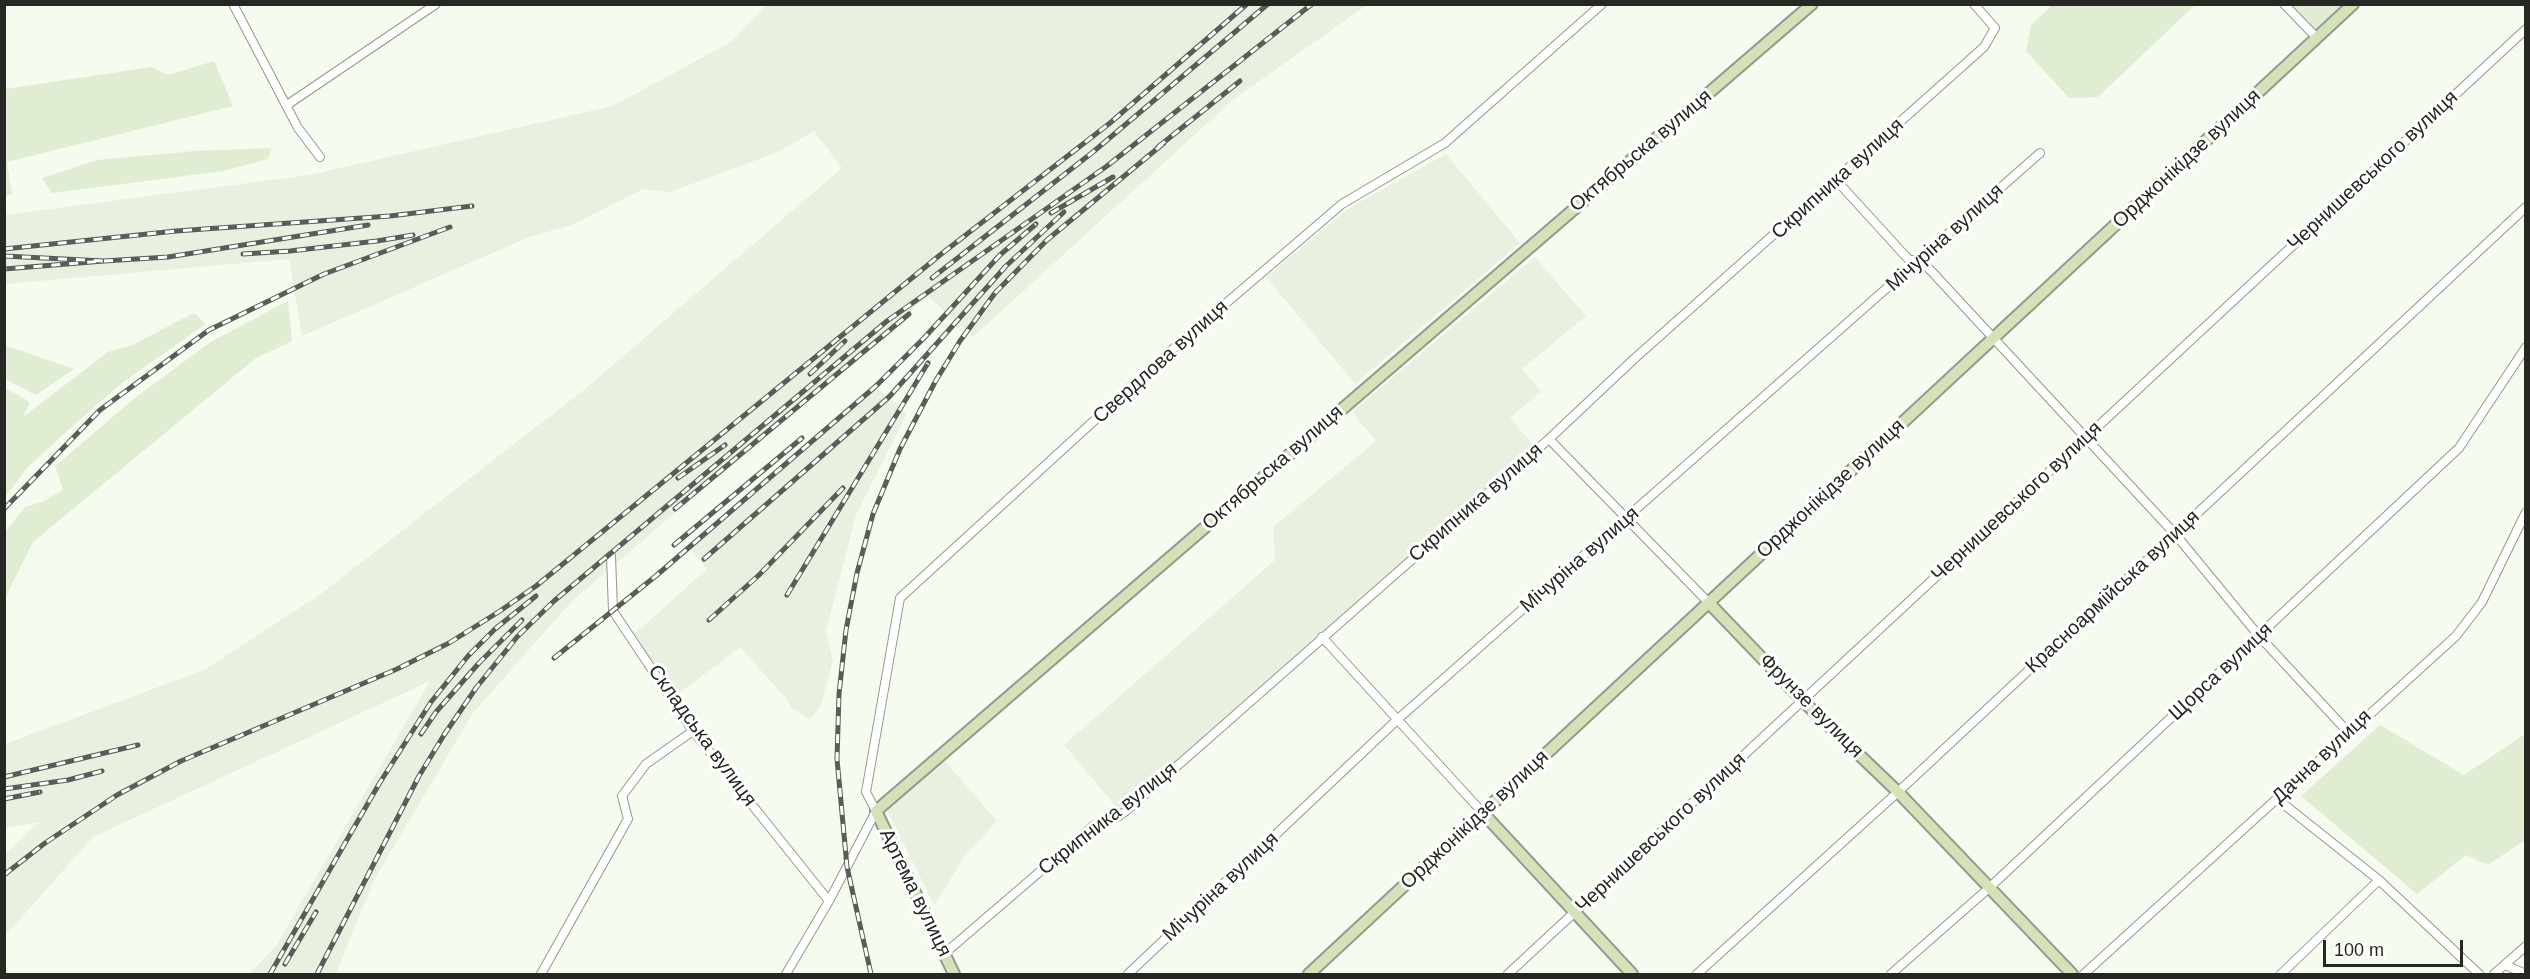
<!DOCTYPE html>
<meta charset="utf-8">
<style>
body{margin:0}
#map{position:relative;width:2530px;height:979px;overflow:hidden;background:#f5fbef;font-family:Helvetica,sans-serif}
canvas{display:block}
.frame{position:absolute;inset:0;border:6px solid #262824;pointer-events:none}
.scale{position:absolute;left:2323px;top:940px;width:140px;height:27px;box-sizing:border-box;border:3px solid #262824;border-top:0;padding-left:8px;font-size:18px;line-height:21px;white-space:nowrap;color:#262824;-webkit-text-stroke:4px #fff;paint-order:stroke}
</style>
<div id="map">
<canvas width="2530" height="979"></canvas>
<div class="frame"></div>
<div class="scale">100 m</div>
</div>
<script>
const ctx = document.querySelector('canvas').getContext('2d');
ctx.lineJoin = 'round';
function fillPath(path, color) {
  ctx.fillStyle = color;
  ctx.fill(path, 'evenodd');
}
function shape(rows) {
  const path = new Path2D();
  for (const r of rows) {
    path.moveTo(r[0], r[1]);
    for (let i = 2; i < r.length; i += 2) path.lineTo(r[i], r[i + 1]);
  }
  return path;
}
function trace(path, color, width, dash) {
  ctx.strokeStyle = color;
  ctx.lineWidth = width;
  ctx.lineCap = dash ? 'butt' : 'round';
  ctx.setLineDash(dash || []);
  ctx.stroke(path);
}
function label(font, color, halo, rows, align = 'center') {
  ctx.font = font + ' Helvetica,sans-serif';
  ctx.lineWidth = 6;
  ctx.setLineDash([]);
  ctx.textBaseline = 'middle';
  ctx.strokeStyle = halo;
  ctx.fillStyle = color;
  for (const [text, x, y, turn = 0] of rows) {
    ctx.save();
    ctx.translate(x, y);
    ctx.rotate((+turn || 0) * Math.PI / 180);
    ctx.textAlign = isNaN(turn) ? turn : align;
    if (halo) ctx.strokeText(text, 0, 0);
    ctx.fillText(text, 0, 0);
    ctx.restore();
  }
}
const built = shape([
 [767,5,1367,5,1234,99,973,337,928,296,571,602,473,713,375,878,336,974,249,974,276,946,430,681,93,837,5,936,5,854,39,822,5,828,5,744,204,670,318,596,585,389,842,168,814,131,778,152,670,192,643,189,574,224,527,238,302,336,289,259,5,284,5,215,309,175,613,106,731,42],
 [1446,154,1520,243,1355,384,1266,277,1349,208],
 [1535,257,1586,316,1522,369,1541,392,1510,418,1534,446,1120,811,1064,745,1275,560,1273,527,1376,441,1352,412],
 [877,389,901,407,906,415,856,515,826,631,833,660,821,705,810,720,791,707,785,697,740,647,674,697,631,637,707,569,690,549],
 [944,760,997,821,965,856,934,905,887,810]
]);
const green = shape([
 [2052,5,2052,4,2195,5,2098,97,2069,98,2026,51,2031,25],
 [2291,5,2346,5,2317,31],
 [214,61,233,106,7,162,12,194,5,196,5,89,152,67,168,75],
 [272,148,268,159,224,171,52,193,42,178,97,160,195,151],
 [288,301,292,341,256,358,33,542,5,598,5,532,25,507,44,501,63,490,55,466,136,397,212,341],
 [194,313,206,324,123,382,76,423,28,467,5,497,5,388,30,402,23,417,108,352,132,345],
 [4,346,13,348,74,369,36,395,5,379],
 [2380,725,2464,775,2525,734,2525,840,2488,865,2466,855,2417,894,2301,796]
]);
const street = shape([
 [233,4,298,128,320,157],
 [2284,4,2317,38],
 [287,105,436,4],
 [1836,180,1909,260,1921,260,2175,534,2259,636,2348,732],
 [1549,439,1709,603],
 [611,556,613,611,693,731,829,901],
 [1322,637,1483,813],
 [2277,799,2379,880,2479,974],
 [944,954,1093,826,1117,817,1126,811,1549,439,1634,359,1984,47,1995,28,1974,4],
 [2505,965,2526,974],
 [541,974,628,819,622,796,646,764,693,731],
 [786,974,829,901,876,811,866,792,900,598,1176,346,1342,204,1445,143,1602,4],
 [1128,974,1398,719,2040,153],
 [1508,974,2526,29],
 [1697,974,1898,792,2526,207],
 [1891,974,1989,888,2459,448,2526,347],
 [2084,974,2456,636,2482,602,2526,512],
 [2281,974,2379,880],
 [2494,974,2526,946]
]);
const secondary = shape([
 [1709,603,1804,702,1898,792,2072,974],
 [1483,813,1632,974],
 [954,974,876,811,1812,4],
 [1309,974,2353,4]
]);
const rail = shape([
 [1158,147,1240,81],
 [1051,213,1113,177],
 [4,249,176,231,390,216,472,206],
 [243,254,290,251,377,241,413,235],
 [4,256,104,261,4,269],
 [104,261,168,257,368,225],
 [932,278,1093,152,1268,4],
 [810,374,845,341],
 [678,478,725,445],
 [4,509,100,410,209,330,324,274,450,227],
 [675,509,909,314],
 [674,545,802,438],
 [704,559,889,397,1006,266,1064,212],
 [787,595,928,363],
 [709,620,759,575,843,488],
 [554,658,657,575,876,386,924,338,1000,255,1036,224],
 [421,734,436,712,479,663,522,620],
 [4,777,138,745],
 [4,789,68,780,102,771],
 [4,799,40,792],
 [4,875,45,843,117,795,181,761,397,669,449,643,500,611,536,586,940,255,1110,123,1247,4],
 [285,964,316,912],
 [270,974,379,784,431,702,468,656,495,629,536,596],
 [317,974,419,776,444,735,476,688,517,637,554,601,887,321,1107,166,1312,4],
 [871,974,847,867,837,759,839,694,846,630,857,573,873,514,900,449,935,382,960,341,995,293,1047,240,1164,143]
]);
const streetNames = [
 ["Октябрьска вулиця",1641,151,-40],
 ["Орджонікідзе вулиця",2187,159,-43],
 ["Чернишевського вулиця",2373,171,-43],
 ["Скрипника вулиця",1838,179,-42],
 ["Мічуріна вулиця",1945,238,-42],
 ["Свердлова вулиця",1161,362,-42],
 ["Октябрьска вулиця",1273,468,-41],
 ["Орджонікідзе вулиця",1831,489,-43],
 ["Чернишевського вулиця",2017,502,-43],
 ["Скрипника вулиця",1476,503,-41],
 ["Мічуріна вулиця",1580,560,-41],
 ["Красноармійська вулиця",2113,592,-43],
 ["Щорса вулиця",2221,672,-43],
 ["Фрунзе вулиця",1811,706,45],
 ["Складська вулиця",702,736,54],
 ["Дачна вулиця",2322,757,-43],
 ["Скрипника вулиця",1108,819,-38],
 ["Орджонікідзе вулиця",1475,820,-43],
 ["Чернишевського вулиця",1661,833,-43],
 ["Мічуріна вулиця",1221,887,-43],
 ["Артема вулиця",915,893,64]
];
fillPath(built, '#e8f1df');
fillPath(green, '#e0edd2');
trace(street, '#93988e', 10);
trace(secondary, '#93988e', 14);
trace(street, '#fff', 8);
trace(secondary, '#d3e2b7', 10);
trace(rail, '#5a5d57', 5);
trace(rail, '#fff', 3, [9]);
label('20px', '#262824', '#fff', streetNames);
</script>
